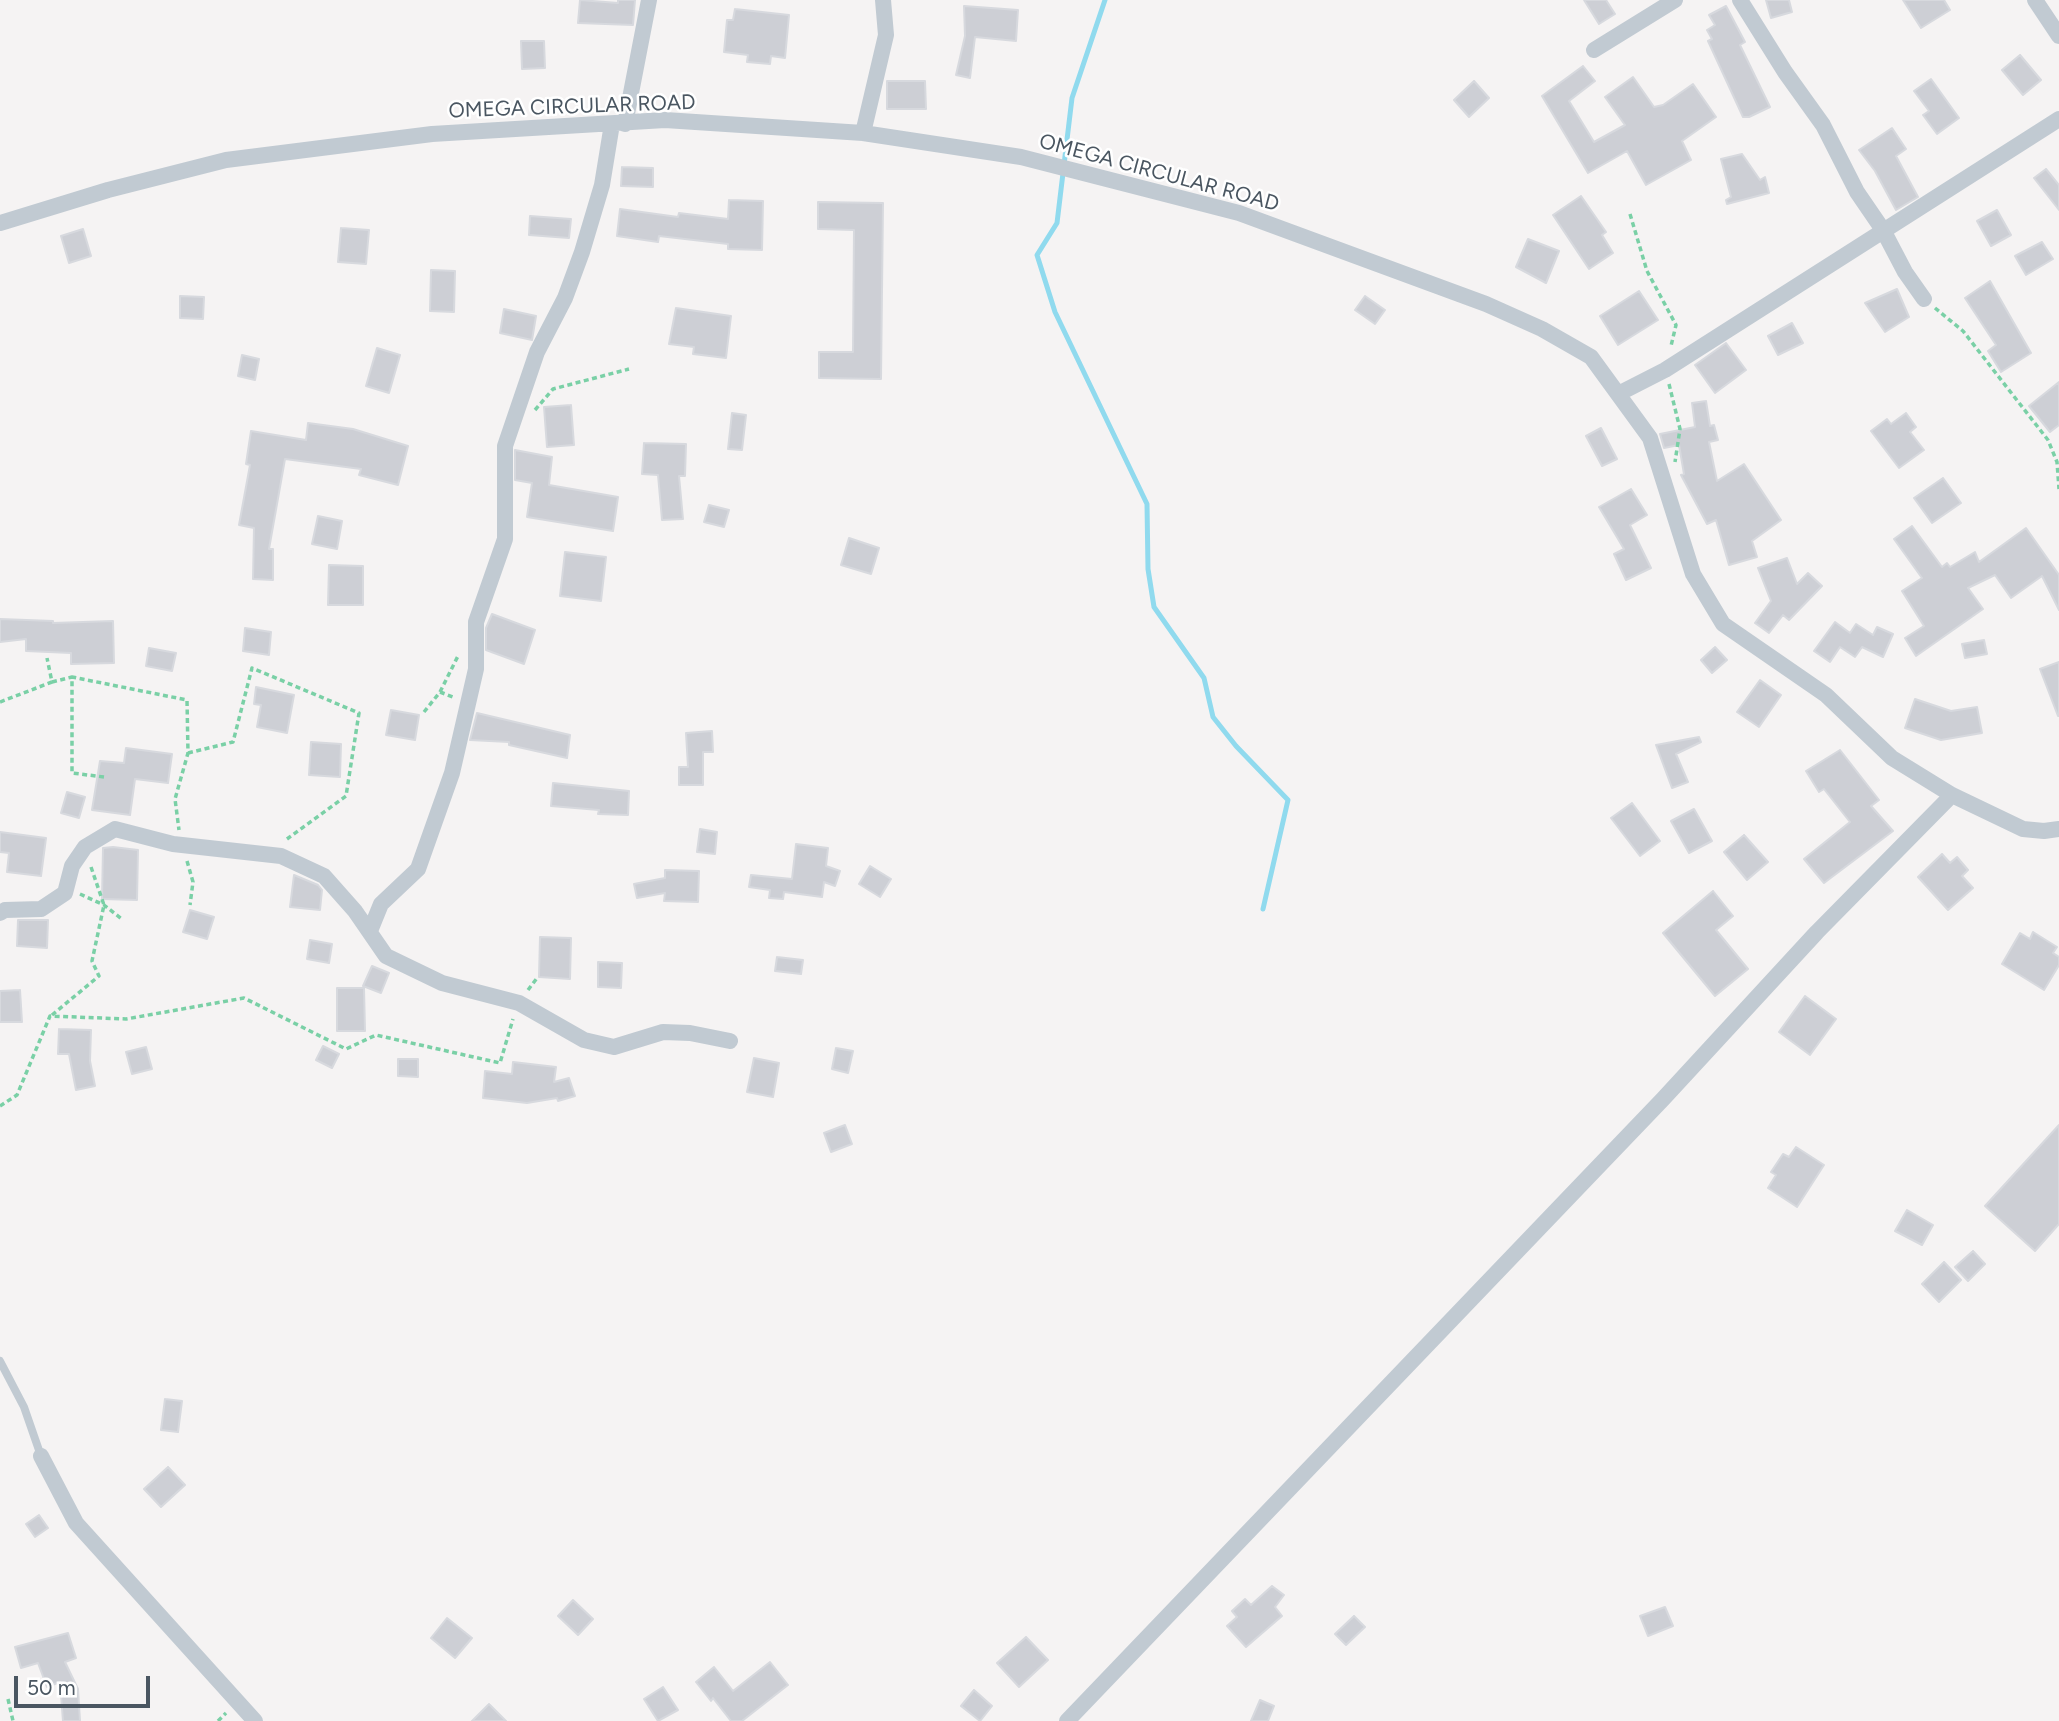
<!DOCTYPE html>
<style>
body{margin:0}
#map{position:relative;width:2059px;height:1721px;overflow:hidden;background:#f5f3f3;font-family:Figtree,sans-serif}
canvas{display:block}
.scale{position:absolute;left:14px;top:1676px;width:136px;height:32px;box-sizing:border-box;border:4px solid #4a5661;border-top:0;padding-left:9px;font-size:21px;line-height:24px;white-space:nowrap;color:#4a5661;-webkit-text-stroke:5px #fff;paint-order:stroke}
</style>
<div id="map">
<canvas width="2059" height="1721"></canvas>
<div class="scale">50 m</div>
</div>
<script>
const ctx = document.querySelector('canvas').getContext('2d');
ctx.lineJoin = 'round';
function shape(rows) {
  const path = new Path2D();
  for (const r of rows) {
    path.moveTo(r[0], r[1]);
    for (let i = 2; i < r.length; i += 2) path.lineTo(r[i], r[i + 1]);
  }
  return path;
}
function trace(path, color, width, dash) {
  ctx.strokeStyle = color;
  ctx.lineWidth = width;
  ctx.lineCap = dash ? 'butt' : 'round';
  ctx.setLineDash(dash || []);
  ctx.stroke(path);
}
function fillPath(path, color) {
  ctx.fillStyle = color;
  ctx.fill(path, 'evenodd');
}
function label(font, color, halo, rows, align = 'center') {
  ctx.font = font + ' Figtree,sans-serif';
  ctx.lineWidth = 5;
  ctx.setLineDash([]);
  ctx.textBaseline = 'middle';
  ctx.strokeStyle = halo;
  ctx.fillStyle = color;
  for (const [text, x, y, turn = 0] of rows) {
    ctx.save();
    ctx.translate(x, y);
    ctx.rotate((+turn || 0) * Math.PI / 180);
    ctx.textAlign = isNaN(turn) ? turn : align;
    if (halo) ctx.strokeText(text, 0, 0);
    ctx.fillText(text, 0, 0);
    ctx.restore();
  }
}
const stream = shape([
 [1105,0,1072,98,1057,223,1037,255,1055,312,1147,504,1148,569,1154,607,1204,678,1213,717,1236,746,1288,800,1263,909]
]);
const building = shape([
 [580,0,618,3,618,0,635,0,633,25,578,23,580,0],
 [1584,0,1606,0,1615,14,1599,24,1584,0],
 [1766,0,1789,0,1792,12,1771,18,1766,0],
 [1903,0,1944,0,1950,10,1921,28,1903,0],
 [964,6,1018,10,1016,41,975,37,970,78,956,75,965,36,964,6],
 [1726,6,1745,42,1740,45,1770,107,1749,117,1743,117,1708,41,1712,39,1707,30,1715,25,1709,15,1726,6],
 [735,9,789,15,785,58,771,56,770,64,747,62,748,55,724,52,727,20,733,20,735,9],
 [521,41,544,41,545,68,522,69,521,41],
 [2020,55,2041,80,2023,95,2002,70,2020,55],
 [1583,66,1595,81,1569,101,1594,142,1625,125,1605,97,1633,77,1654,107,1663,105,1693,84,1716,117,1682,141,1691,160,1646,185,1627,151,1588,173,1542,96,1583,66],
 [1931,79,1959,118,1937,134,1923,115,1929,111,1914,91,1931,79],
 [887,81,925,81,926,109,887,109,887,81],
 [1474,81,1489,98,1469,117,1454,100,1474,81],
 [1892,128,1906,149,1896,156,1918,197,1896,210,1875,171,1859,150,1892,128],
 [1742,154,1760,180,1765,177,1769,193,1727,204,1726,200,1731,197,1721,159,1742,154],
 [622,167,653,168,653,187,621,186,622,167],
 [2046,169,2059,185,2059,210,2034,178,2046,169],
 [1581,196,1606,232,1602,235,1613,253,1589,269,1553,215,1581,196],
 [729,200,763,201,762,250,728,249,728,244,659,236,658,242,617,236,620,209,678,217,679,213,728,219,729,200],
 [818,202,883,203,881,379,819,378,819,352,853,352,854,230,818,229,818,202],
 [1997,210,2011,235,1991,246,1977,221,1997,210],
 [530,216,571,219,569,238,529,235,530,216],
 [341,228,369,230,366,264,338,262,341,228],
 [83,229,91,256,69,263,61,236,83,229],
 [1528,239,1559,251,1546,283,1516,267,1528,239],
 [2042,242,2053,259,2026,275,2015,256,2042,242],
 [431,270,455,271,454,312,430,311,431,270],
 [1990,281,2031,353,2001,372,1988,351,1996,345,1965,298,1990,281],
 [1897,289,1909,317,1885,332,1865,303,1897,289],
 [1639,291,1658,320,1618,345,1600,316,1639,291],
 [180,296,204,297,203,319,180,318,180,296],
 [1365,296,1385,310,1375,324,1355,310,1365,296],
 [676,308,731,316,726,358,693,354,694,347,669,344,676,308],
 [504,309,536,316,532,340,500,333,504,309],
 [1792,323,1803,343,1778,355,1768,336,1792,323],
 [1726,343,1746,370,1715,393,1695,365,1726,343],
 [377,348,400,355,389,393,366,386,377,348],
 [242,355,259,359,255,380,238,376,242,355],
 [2059,382,2059,425,2050,432,2029,406,2059,382],
 [1706,401,1710,426,1714,425,1718,440,1709,442,1717,481,1744,464,1781,520,1752,541,1757,557,1729,565,1716,520,1707,524,1681,475,1684,474,1679,445,1664,448,1660,434,1695,427,1692,403,1706,401],
 [571,405,574,445,547,447,544,407,571,405],
 [732,413,746,415,742,450,728,449,732,413],
 [1906,413,1916,427,1910,432,1924,450,1899,468,1871,431,1887,419,1891,424,1906,413],
 [308,423,353,429,408,446,398,485,359,475,361,469,285,459,269,549,273,549,273,580,253,579,254,528,239,525,250,465,246,464,251,431,306,440,308,423],
 [1601,428,1617,459,1602,466,1586,436,1601,428],
 [644,443,686,444,685,476,679,476,683,519,662,520,658,475,642,474,644,443],
 [515,450,552,457,549,485,618,497,613,531,527,517,532,483,515,480,515,450],
 [1943,478,1961,503,1932,523,1914,498,1943,478],
 [1631,489,1647,515,1630,525,1651,568,1626,580,1614,554,1624,549,1599,507,1631,489],
 [709,505,729,510,724,527,704,522,709,505],
 [318,516,342,521,337,549,312,544,318,516],
 [1912,526,1942,567,1947,563,1950,567,1975,552,1979,562,2026,528,2059,575,2059,610,2042,576,2011,598,1995,575,1968,588,1983,609,1916,656,1905,638,1924,626,1902,591,1922,578,1894,539,1912,526],
 [849,538,879,548,871,574,841,565,849,538],
 [565,552,606,557,601,601,560,596,565,552],
 [1787,558,1797,584,1808,573,1822,586,1789,620,1783,615,1769,633,1755,623,1771,601,1758,568,1787,558],
 [329,565,363,566,363,605,328,605,329,565],
 [492,614,535,630,524,664,486,650,486,628,492,614],
 [0,619,53,621,53,623,113,621,114,663,71,664,71,653,26,651,26,639,0,642,0,619],
 [1835,622,1850,633,1856,624,1873,635,1877,627,1893,634,1883,657,1862,647,1855,657,1840,647,1830,662,1814,651,1835,622],
 [245,628,271,632,269,655,243,651,245,628],
 [1984,640,1987,654,1965,658,1962,644,1984,640],
 [1715,647,1727,660,1712,673,1701,660,1715,647],
 [149,648,176,653,172,671,146,666,149,648],
 [2059,662,2059,716,2058,716,2040,669,2059,662],
 [1760,680,1781,695,1759,727,1737,712,1760,680],
 [256,687,294,695,287,733,257,727,261,705,254,704,256,687],
 [1915,699,1951,711,1977,707,1982,733,1941,740,1905,728,1915,699],
 [391,710,419,715,415,740,386,735,391,710],
 [477,713,570,735,567,758,509,745,509,742,470,740,477,713],
 [712,731,713,752,703,752,703,785,679,785,679,767,688,767,686,733,712,731],
 [1699,737,1701,742,1676,754,1688,782,1672,788,1656,745,1699,737],
 [311,742,341,744,340,777,309,775,311,742],
 [126,748,172,754,168,783,135,779,130,815,92,810,100,761,124,763,126,748],
 [1840,750,1879,800,1871,806,1893,831,1824,883,1804,859,1850,822,1824,789,1819,792,1806,771,1840,750],
 [553,783,629,791,628,815,598,814,599,810,551,806,553,783],
 [67,792,85,797,79,818,61,813,67,792],
 [1632,803,1660,841,1640,856,1611,818,1632,803],
 [1694,809,1712,841,1689,853,1671,821,1694,809],
 [700,829,717,832,715,854,697,852,700,829],
 [0,832,46,838,41,876,7,872,9,853,0,852,0,832],
 [1744,835,1768,862,1747,880,1724,852,1744,835],
 [796,844,828,848,826,866,840,871,835,886,824,882,822,897,784,892,783,899,769,898,770,890,749,887,751,875,792,879,796,844],
 [113,847,138,850,137,900,102,899,103,848,113,847],
 [1942,854,1950,863,1957,857,1968,870,1962,876,1973,888,1948,910,1918,877,1942,854],
 [870,866,891,879,880,897,859,884,870,866],
 [665,870,699,871,698,902,664,901,665,893,637,898,634,884,665,878,665,870],
 [294,875,318,885,322,890,320,910,290,907,294,875],
 [1713,891,1733,916,1716,930,1748,969,1715,996,1663,933,1713,891],
 [190,910,214,917,207,939,183,932,190,910],
 [18,920,48,920,47,948,17,946,18,920],
 [2033,932,2057,947,2053,953,2059,957,2059,965,2044,990,2002,964,2020,933,2030,939,2033,932],
 [540,937,571,938,570,979,539,977,540,937],
 [310,940,332,944,329,963,307,959,310,940],
 [777,957,803,960,801,974,775,971,777,957],
 [598,962,622,963,621,988,598,987,598,962],
 [372,966,389,973,381,993,363,986,372,966],
 [337,988,364,988,365,1031,337,1031,337,988],
 [20,990,22,1022,0,1022,0,991,20,990],
 [1805,996,1836,1019,1810,1055,1779,1032,1805,996],
 [59,1029,91,1030,90,1061,95,1086,76,1090,69,1054,58,1054,59,1029],
 [323,1046,339,1054,332,1068,316,1060,323,1046],
 [146,1047,152,1069,132,1074,126,1052,146,1047],
 [836,1048,853,1051,848,1073,832,1069,836,1048],
 [754,1058,779,1063,773,1097,747,1092,754,1058],
 [398,1059,418,1059,418,1077,398,1076,398,1059],
 [513,1062,556,1067,554,1082,569,1078,575,1096,558,1101,557,1098,527,1103,483,1098,485,1071,512,1074,513,1062],
 [845,1125,852,1144,831,1152,824,1133,845,1125],
 [2059,1125,2059,1224,2035,1251,1985,1206,2059,1125],
 [1796,1147,1824,1165,1797,1207,1768,1188,1776,1175,1771,1172,1783,1154,1789,1157,1796,1147],
 [1907,1210,1933,1225,1922,1245,1895,1231,1907,1210],
 [1973,1251,1985,1264,1968,1281,1955,1267,1973,1251],
 [1944,1262,1961,1280,1939,1302,1922,1284,1944,1262],
 [165,1399,182,1401,178,1432,161,1430,165,1399],
 [168,1467,185,1485,161,1507,144,1489,168,1467],
 [39,1515,48,1528,35,1537,26,1524,39,1515],
 [1272,1586,1284,1595,1275,1607,1282,1616,1246,1647,1227,1626,1237,1617,1232,1611,1245,1599,1251,1605,1272,1586],
 [573,1600,593,1619,578,1635,558,1616,573,1600],
 [1665,1607,1673,1626,1648,1636,1640,1616,1665,1607],
 [1354,1616,1365,1627,1346,1645,1335,1634,1354,1616],
 [447,1618,472,1638,455,1658,431,1638,447,1618],
 [68,1633,76,1658,65,1662,78,1689,80,1721,63,1721,60,1682,47,1687,38,1663,21,1668,15,1647,68,1633],
 [1026,1637,1048,1660,1019,1687,997,1663,1026,1637],
 [770,1662,788,1685,742,1721,731,1721,713,1698,711,1701,696,1682,714,1667,733,1691,770,1662],
 [663,1687,678,1710,658,1721,644,1699,663,1687],
 [974,1690,992,1706,980,1721,961,1706,974,1690],
 [1260,1700,1274,1706,1268,1721,1251,1721,1260,1700],
 [489,1704,506,1721,472,1721,489,1704]
]);
const path = shape([
 [1630,214,1647,271,1676,325,1671,346],
 [1935,308,1963,331,2048,440,2057,462,2059,489],
 [1669,384,1680,429,1675,462],
 [535,410,553,389,629,369],
 [52,682,72,677],
 [440,692,458,656],
 [0,702,52,682,47,658],
 [424,712,440,692,453,697],
 [188,753,233,742,252,668,359,713,346,796,287,839],
 [104,777,72,773,72,677,187,700,188,753,175,799,179,830],
 [187,861,193,882,190,905],
 [80,894,104,905,123,920],
 [528,990,537,978],
 [52,1015,99,976,92,961,104,905,91,867],
 [0,1106,17,1095,50,1016,126,1019,244,998,346,1049,376,1035,500,1063,513,1019],
 [8,1699,13,1721],
 [218,1721,226,1713]
]);
const service = shape([
 [0,1361,24,1407,41,1456]
]);
const minor = shape([
 [1740,0,1785,72,1823,125,1857,192,1883,230,1905,272,1924,299],
 [2035,0,2059,36],
 [1594,50,1675,0],
 [625,124,649,0],
 [863,133,886,35,883,0],
 [0,223,108,190,226,160,432,134,665,120,863,133,1021,157,1239,213,1486,304,1542,329,1591,357,1650,438,1693,574,1723,624,1826,695,1892,758,1952,795,2023,829,2044,831,2059,829],
 [1618,394,1665,370,2059,119],
 [0,913,5,910,41,909,65,893,72,866,85,847,115,829,173,844,281,856,324,876,355,911,386,956,442,983,519,1003,584,1040,614,1047,663,1032,690,1033,730,1041],
 [370,931,381,904,418,869,452,773,476,669,476,622,505,539,505,446,537,352,565,298,582,252,602,185,612,124],
 [41,1456,76,1523,255,1721],
 [1067,1721,1663,1099,1817,932,1952,795]
]);
const streetNames = [
 ["OMEGA CIRCULAR ROAD",572,107,-2],
 ["OMEGA CIRCULAR ROAD",1159,173,15]
];
trace(stream, '#90daee', 5);
fillPath(building, '#cdcfd5');
trace(building, '#d7d9de', 2);
trace(path, '#7ad0a6', 3.5, [5, 3.5]);
trace(service, '#c1cad2', 8);
trace(minor, '#c1cad2', 16);
label('21px', '#4a5661', '#fff', streetNames);
</script>
